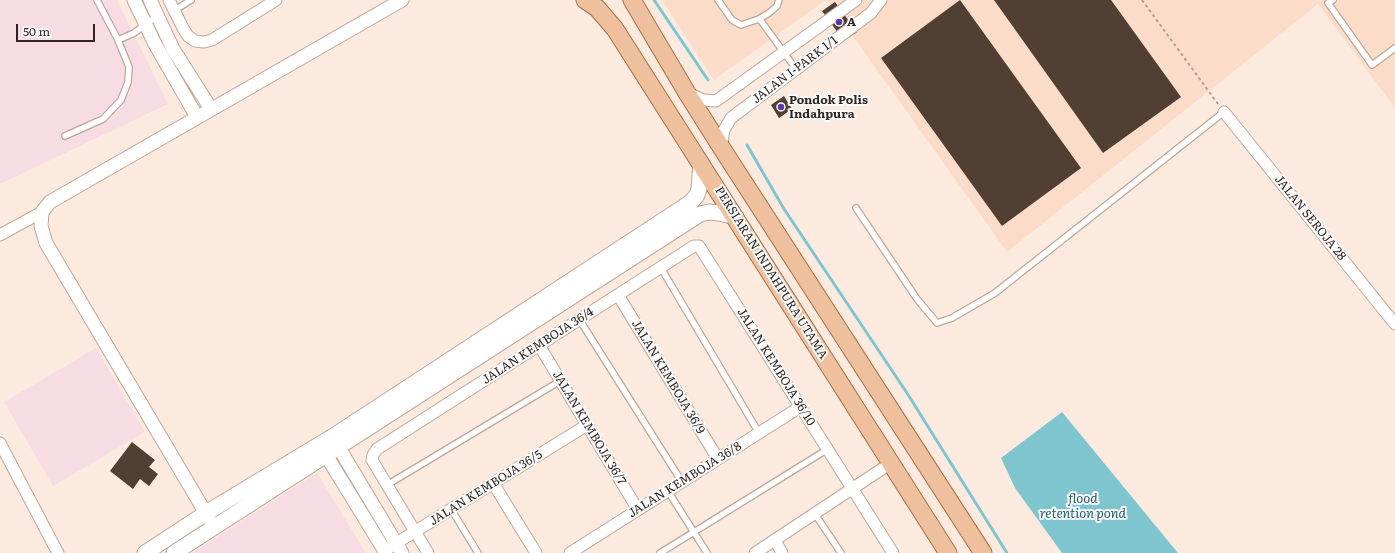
<!DOCTYPE html>
<style>
body{margin:0}
#map{position:relative;width:1395px;height:553px;overflow:hidden;background:#fdeade;font-family:Literata,serif}
canvas{display:block}
.scale{position:absolute;left:16px;top:24px;width:79px;height:18px;box-sizing:border-box;border:2px solid #2e2520;border-top:0;padding-left:5px;font-size:12px;line-height:14px;white-space:nowrap;color:#2e2520;-webkit-text-stroke:3px #fbfbfb;paint-order:stroke}
</style>
<div id="map">
<canvas width="1395" height="553"></canvas>
<div class="scale">50 m</div>
</div>
<script>
const ctx = document.querySelector('canvas').getContext('2d');
ctx.lineJoin = 'round';
function fillPath(path, color) {
  ctx.fillStyle = color;
  ctx.fill(path, 'evenodd');
}
function shape(rows) {
  const path = new Path2D();
  for (const r of rows) {
    path.moveTo(r[0], r[1]);
    for (let i = 2; i < r.length; i += 2) path.lineTo(r[i], r[i + 1]);
  }
  return path;
}
function trace(path, color, width, dash) {
  ctx.strokeStyle = color;
  ctx.lineWidth = width;
  ctx.lineCap = dash ? 'butt' : 'round';
  ctx.setLineDash(dash || []);
  ctx.stroke(path);
}
function label(font, color, halo, rows, align = 'center') {
  ctx.font = font + ' Literata,serif';
  ctx.lineWidth = 4;
  ctx.setLineDash([]);
  ctx.textBaseline = 'middle';
  ctx.strokeStyle = halo;
  ctx.fillStyle = color;
  for (const [text, x, y, turn = 0] of rows) {
    ctx.save();
    ctx.translate(x, y);
    ctx.rotate((+turn || 0) * Math.PI / 180);
    ctx.textAlign = isNaN(turn) ? turn : align;
    if (halo) ctx.strokeText(text, 0, 0);
    ctx.fillText(text, 0, 0);
    ctx.restore();
  }
}
const built = shape([
 [662,0,826,0,714,80],
 [827,0,1395,0,1395,108,1318,4,1007,252]
]);
const education = shape([
 [0,0,117,0,168,104,0,184],
 [96,348,145,432,53,486,4,402],
 [317,473,366,553,192,553]
]);
const water = shape([
 [1062,412,1178,553,1062,553,1015,488,1001,458]
]);
const stream = shape([
 [654,0,708,80],
 [747,145,784,209,907,393,1007,553]
]);
const building = shape([
 [960,0,1081,168,1002,226,881,58],
 [994,0,1111,0,1181,97,1103,153],
 [835,2,857,32,844,41,822,11],
 [784,96,792,109,779,118,771,105],
 [132,442,155,460,149,467,158,474,149,486,140,479,133,489,110,471]
]);
const path = shape([
 [1142,0,1218,104]
]);
const service = shape([
 [97,0,118,40,134,33,157,16],
 [718,0,732,20,741,25,759,19,769,13,777,6,779,0],
 [1333,0,1328,3,1372,65,1395,48],
 [175,10,191,0],
 [759,19,761,21,796,69],
 [65,136,103,119,121,100,128,82,129,67,118,40],
 [856,208,917,299,937,323,952,318,995,293,1224,112],
 [661,268,759,433],
 [579,319,682,482],
 [387,485,560,381],
 [668,491,707,553],
 [451,509,478,553],
 [815,514,841,553],
 [660,553,828,449]
]);
const minor = shape([
 [169,0,183,28,188,36,195,41,204,42,212,40,276,0],
 [688,93,703,100,716,101,856,0],
 [1224,112,1395,324],
 [721,147,724,130,731,118,871,13,881,0],
 [0,235,42,212],
 [618,295,718,459],
 [539,345,638,510],
 [0,443,58,553],
 [493,483,536,553],
 [775,540,782,553],
 [390,547,587,425],
 [428,553,372,460,373,455,377,449,694,246,699,246,893,553],
 [570,553,800,407],
 [755,553,891,463]
]);
const tertiary = shape([
 [134,0,155,44,197,117],
 [150,0,173,49,211,109],
 [333,438,402,553],
 [321,447,386,553],
 [214,527,46,243,41,226,42,212,50,202,402,0]
]);
const secondary = shape([
 [145,553,206,513,332,437,691,202,697,195,699,189,701,163],
 [174,553,700,214,709,212,719,213,736,217]
]);
const primary = shape([
 [585,0,597,8,615,29,948,553],
 [632,0,687,93,721,147,983,553]
]);
const markers = [
 [839,22,4,"#5a37af"],
 [781,107,4,"#5a37af"]
];
const poiNames = [
 ["A",847,22],
 ["Pondok Polis",789,100],
 ["Indahpura",789,114]
];
const streetNames = [
 ["JALAN I-PARK 1/1",795,70,-37],
 ["JALAN SEROJA 28",1310,218,51],
 ["PERSIARAN INDAHPURA UTAMA",771,273,58],
 ["JALAN KEMBOJA 36/4",538,346,-33],
 ["JALAN KEMBOJA 36/10",776,367,58],
 ["JALAN KEMBOJA 36/9",668,377,59],
 ["JALAN KEMBOJA 36/7",589,428,59],
 ["JALAN KEMBOJA 36/8",685,480,-32],
 ["JALAN KEMBOJA 36/5",486,488,-32]
];
const waterNames = [
 ["flood",1083,499],
 ["retention pond",1083,514]
];
fillPath(built, '#fbdcc9');
fillPath(education, '#f7dde3');
fillPath(water, '#7fc5d0');
trace(stream, '#7fc5d0', 3);
fillPath(building, '#523f33');
trace(service, '#bea799', 8);
trace(minor, '#bea799', 13);
trace(tertiary, '#bea799', 15);
trace(secondary, '#bea799', 17);
trace(primary, '#a46e47', 19);
trace(path, '#af9f96', 2, [3, 3]);
trace(service, '#fff', 5.5);
trace(minor, '#fff', 11);
trace(tertiary, '#fff', 13);
trace(secondary, '#fff', 15);
trace(primary, '#eec09d', 17);
for (const [x, y, r, color] of markers) {
  const dot = new Path2D();
  dot.arc(x, y, r, 0, 2 * Math.PI);
  ctx.fillStyle = color;
  ctx.fill(dot);
  trace(dot, '#fbfbfb', 1.5);
}
label('bold 12px', '#2e2520', '#fbfbfb', poiNames, 'left');
label('12px', '#2e2520', '#fbfbfb', streetNames);
label('italic 13px', '#255f68', '#fbfbfb', waterNames);
</script>
